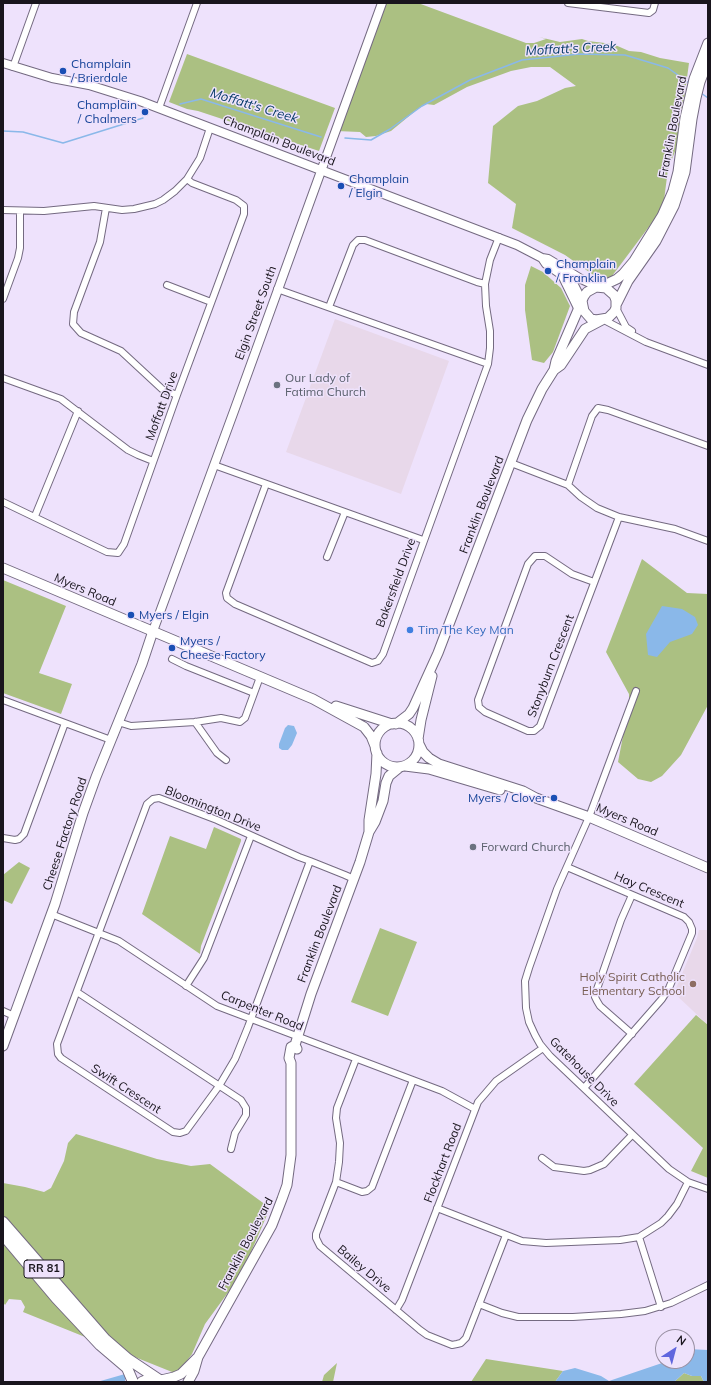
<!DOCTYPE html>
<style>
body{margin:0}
#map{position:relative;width:711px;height:1385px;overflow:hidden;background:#eee2fc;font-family:Mulish,sans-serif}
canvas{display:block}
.frame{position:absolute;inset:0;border:4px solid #19151d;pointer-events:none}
.north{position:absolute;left:655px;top:1329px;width:40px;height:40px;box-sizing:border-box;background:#eee2fc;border:1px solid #9990a3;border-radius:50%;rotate:36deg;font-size:11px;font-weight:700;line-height:16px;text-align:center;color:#19151d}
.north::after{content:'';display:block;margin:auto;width:14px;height:18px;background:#6066de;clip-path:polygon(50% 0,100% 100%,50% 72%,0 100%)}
</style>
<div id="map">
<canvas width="711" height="1385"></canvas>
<div class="frame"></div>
<div class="north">N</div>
</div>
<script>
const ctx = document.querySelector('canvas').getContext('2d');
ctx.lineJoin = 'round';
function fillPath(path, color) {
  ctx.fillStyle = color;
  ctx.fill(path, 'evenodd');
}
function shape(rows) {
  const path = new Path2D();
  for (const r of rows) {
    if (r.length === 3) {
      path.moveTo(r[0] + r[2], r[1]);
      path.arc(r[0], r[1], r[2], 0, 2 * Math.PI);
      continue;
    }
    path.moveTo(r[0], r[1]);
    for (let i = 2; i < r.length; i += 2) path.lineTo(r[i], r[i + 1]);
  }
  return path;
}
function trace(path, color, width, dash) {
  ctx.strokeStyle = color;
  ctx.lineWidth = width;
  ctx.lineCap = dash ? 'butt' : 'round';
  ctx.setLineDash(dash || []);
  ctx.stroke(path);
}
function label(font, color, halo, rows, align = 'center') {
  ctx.font = font + ' Mulish,sans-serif';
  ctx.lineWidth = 3;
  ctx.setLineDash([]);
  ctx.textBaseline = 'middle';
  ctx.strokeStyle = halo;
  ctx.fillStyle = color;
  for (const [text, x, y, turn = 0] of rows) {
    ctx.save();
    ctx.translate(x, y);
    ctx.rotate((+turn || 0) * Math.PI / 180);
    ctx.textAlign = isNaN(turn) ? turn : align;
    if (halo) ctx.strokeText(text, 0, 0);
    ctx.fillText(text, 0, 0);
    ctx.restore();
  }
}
const education = shape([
 [335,319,449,361,401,494,286,452],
 [699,930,708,930,708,1025,674,993,697,938]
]);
const green = shape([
 [382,3,418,3,526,43,534,43,546,39,539,37,560,42,582,39,588,41,613,44,629,51,641,52,660,58,689,63,678,144,668,169,663,208,606,284,565,255,512,228,516,204,488,183,493,126,518,106,537,101,565,88,576,86,550,67,531,67,511,71,467,87,434,105,426,104,419,108,391,131,376,136,366,137,360,132,336,131],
 [187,54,335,108,319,151,198,111,187,109,169,102],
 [531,266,543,272,561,288,570,306,553,352,544,363,532,360,525,310,525,285],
 [642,559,687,593,708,594,708,705,681,755,662,776,651,782,638,779,618,762,629,705,629,694,606,652],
 [3,580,66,606,39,673,72,684,61,714,3,693],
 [214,827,241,839,241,841,201,946,200,954,142,914,170,836,206,849],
 [19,862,30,868,12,904,3,900,3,875],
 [380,928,417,942,388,1016,351,1002],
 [696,1015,708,1025,708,1178,691,1171,703,1148,634,1084],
 [76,1134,157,1159,191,1166,210,1164,270,1208,251,1252,232,1287,205,1324,192,1354,177,1374,23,1312,25,1307,21,1300,9,1299,5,1305,3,1302,3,1183,25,1187,44,1192,51,1188,64,1161,68,1143],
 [486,1359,563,1371,555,1382,471,1382],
 [337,1363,333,1382,322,1382,324,1375],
 [684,1373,692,1376,701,1376,704,1382,674,1382]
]);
const water = shape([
 [662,606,682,609,695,617,698,625,692,634,670,642,657,657,648,655,646,634],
 [288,725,294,726,297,733,292,745,288,750,282,750,279,748,279,744,285,728],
 [687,1349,708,1350,708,1382,704,1382,701,1376,692,1376,684,1373,674,1382,555,1382,563,1371,575,1368,601,1376,609,1381,668,1361,687,1361],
 [125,1374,125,1382,97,1382]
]);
const stream = shape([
 [701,93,708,98],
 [180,104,201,99,321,137],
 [3,131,23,132,63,143,143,118],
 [345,138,371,140,390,129,422,106,470,80,522,60,579,54,625,55,668,68,689,83]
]);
const minor = shape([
 [568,3,649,13,653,10,655,3],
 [13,67,36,3],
 [159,108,197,3],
 [106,208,100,242,74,312,73,324,81,333,121,351,162,389,177,395],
 [3,210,44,211,94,206,122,210,134,209,155,204,163,200,175,191,187,179,200,158,210,128],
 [167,285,211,302],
 [277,289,488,364],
 [3,299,18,258,20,248,20,211],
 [329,307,353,245,358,240,365,240,477,282,485,284],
 [616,308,626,327,632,331],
 [604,320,646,342,708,365],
 [3,378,61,399,128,450,138,455,153,461],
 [511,463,568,485,581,497,597,508,619,517,675,529,708,541],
 [214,465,423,540],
 [266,484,226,593,227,598,235,604,372,663,378,661,383,654,488,364,490,348,490,331,486,306,485,284,490,260,499,237],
 [568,485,592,416,598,408,608,410,708,446],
 [3,502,107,552,118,553,124,544,177,395,244,214,244,206,236,200,192,183,187,179],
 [35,516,78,411],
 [327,557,345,512],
 [594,582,572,574,545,556,535,556,528,564,478,700,479,707,485,712,528,731,534,731,540,726,619,517],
 [172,659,186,666,254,693],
 [636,691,589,817,557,889,529,968,525,981,526,1008,529,1022,535,1035,540,1044,550,1056,669,1169,688,1182,708,1189],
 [3,700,111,740],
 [118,722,131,726,195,722,221,718,240,722,245,718,260,677],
 [195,722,217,753,226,760],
 [3,838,15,840,19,839,24,834,65,723],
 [310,861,248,1027,235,1059,219,1086,186,1131,180,1133,173,1132,61,1058,58,1054,57,1044,147,804,153,799,159,798,217,820,299,857,310,861,345,875,354,879],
 [567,867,684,917,689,922,692,929,692,933,669,988,662,999,584,1088],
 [632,895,621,920,597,989,595,997,597,1001,600,1006,632,1034],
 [51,914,119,941,217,1006,442,1091,475,1109],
 [186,986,204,958,251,836],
 [77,992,241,1100,246,1108,246,1115,235,1133,231,1149],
 [3,1011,14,1016],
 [356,1059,337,1108,336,1118,340,1143,339,1162,336,1182,316,1234,316,1238,320,1246,420,1330,427,1335,452,1345,457,1344,461,1343,466,1338,506,1235],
 [542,1158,554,1167,584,1171,590,1170,604,1164,632,1135],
 [336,1182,362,1192,367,1191,372,1187,413,1080],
 [437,1208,522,1241,546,1243,620,1240,639,1237,661,1223,668,1216,677,1204,688,1182],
 [639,1237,661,1307],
 [479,1304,502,1313,518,1317,573,1317,621,1314,645,1311,671,1303,708,1285],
 [396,1310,402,1300,478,1102,496,1081,543,1048]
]);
const tertiary = shape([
 [3,63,52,78,89,85,140,101,517,245,542,258,546,264,569,280,574,285,582,301],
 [542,258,548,259,581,279,598,287],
 [562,275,579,310],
 [153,631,234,411,382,3]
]);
const secondary = shape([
 [600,287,617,279,623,274,634,261,662,216,673,191,678,172,685,118,694,79,708,43],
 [616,305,628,281,656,241,674,206,685,172,692,119,696,98,700,82,708,61],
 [554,370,556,361,584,296,587,292,596,287,606,288,614,295,616,300,616,308,614,312,608,318,596,320,591,319,584,311,582,301],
 [3,568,313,699,364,727,371,736,375,746],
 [336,706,392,724],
 [397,745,22],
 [396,724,409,714,413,708,438,653,527,420,542,389,554,370,561,365,585,329,602,320],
 [418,739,421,720,432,676],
 [419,744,423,752,429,758,439,764,523,791,536,798,589,817,708,868],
 [405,766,429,769,500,790],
 [369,831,369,820,376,774,377,753],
 [3,1046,55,904,83,813,96,777,142,664,153,631],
 [297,1049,295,1045,311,994,360,862,369,832,375,822,383,801,386,783,389,776,400,767],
 [161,1380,174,1377,181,1374,197,1358],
 [188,1382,194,1371,198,1357,272,1225,282,1199,287,1185,291,1155,291,1063,289,1058,291,1047,295,1045]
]);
const primary = shape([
 [3,1222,105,1339,128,1359,158,1379],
 [3,1235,56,1298,100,1345,127,1368,133,1382],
 [142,1382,152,1378,158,1379,165,1382]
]);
const markers = [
 [63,71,4,"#1a4fb4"],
 [145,112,4,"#1a4fb4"],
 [341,186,4,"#1a4fb4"],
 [548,271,4,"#1a4fb4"],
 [277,385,4,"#6b7280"],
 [131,615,4,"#1a4fb4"],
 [410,630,4,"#3f7fe0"],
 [172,648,4,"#1a4fb4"],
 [554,798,4,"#1a4fb4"],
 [473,847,4,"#6b7280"],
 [693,984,4,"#8d6e63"]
];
const shields = [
 [44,1269,40]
];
const shieldNames = [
 ["RR 81",44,1269]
];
const transitNames = [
 ["Champlain",71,64],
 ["/ Brierdale",71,78],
 ["Champlain",137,105,"right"],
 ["/ Chalmers",137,119,"right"],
 ["Champlain",349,179],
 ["/ Elgin",349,193],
 ["Champlain",556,264],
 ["/ Franklin",556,278],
 ["Myers / Elgin",139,615],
 ["Myers /",180,641],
 ["Cheese Factory",180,655],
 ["Myers / Clover",546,798,"right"]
];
const streetNames = [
 ["Franklin Boulevard",673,127,-79],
 ["Champlain Boulevard",279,141,21],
 ["Elgin Street South",256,313,-70],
 ["Moffatt Drive",162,406,-70],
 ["Franklin Boulevard",482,505,-69],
 ["Bakersfield Drive",396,583,-70],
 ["Myers Road",85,590,23],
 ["Stonyburn Crescent",551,666,-69],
 ["Bloomington Drive",213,809,22],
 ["Myers Road",627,820,23],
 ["Cheese Factory Road",65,834,-72],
 ["Hay Crescent",649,890,23],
 ["Franklin Boulevard",320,934,-69],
 ["Carpenter Road",262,1011,22],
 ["Gatehouse Drive",584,1072,45],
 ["Swift Crescent",126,1089,33],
 ["Flockhart Road",443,1163,-69],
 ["Franklin Boulevard",246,1244,-62],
 ["Bailey Drive",364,1269,40]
];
const worshipNames = [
 ["Our Lady of",285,378],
 ["Fatima Church",285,392],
 ["Forward Church",481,847]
];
const shopNames = [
 ["Tim The Key Man",418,630]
];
const educationNames = [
 ["Holy Spirit Catholic",685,977],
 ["Elementary School",685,991]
];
const waterNames = [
 ["Moffatt's Creek",571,49,-3],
 ["Moffatt's Creek",254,106,17]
];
fillPath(education, '#e8d8ea');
fillPath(green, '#abc082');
fillPath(water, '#8ab8e9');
trace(stream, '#8ab8e9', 1.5);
trace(minor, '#746a81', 8);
trace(tertiary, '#746a81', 10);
trace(secondary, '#746a81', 11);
trace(primary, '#746a81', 12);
trace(minor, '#fff', 6);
trace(tertiary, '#fff', 8);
trace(secondary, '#fff', 9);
trace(primary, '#fff', 10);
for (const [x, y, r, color] of markers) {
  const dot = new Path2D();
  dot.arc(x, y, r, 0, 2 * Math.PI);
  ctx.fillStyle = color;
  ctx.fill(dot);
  trace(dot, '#eee2fc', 1.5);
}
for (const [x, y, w] of shields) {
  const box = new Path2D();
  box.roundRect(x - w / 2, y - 9, w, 18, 3);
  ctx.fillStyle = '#eee2fc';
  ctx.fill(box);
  trace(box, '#19151d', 1);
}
label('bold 11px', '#19151d', null, shieldNames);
label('12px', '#164399', '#eee2fc', transitNames, 'left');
label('12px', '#19151d', '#eee2fc', streetNames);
label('12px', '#5b616d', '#eee2fc', worshipNames, 'left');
label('12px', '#366cbe', '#eee2fc', shopNames, 'left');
label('12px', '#785e54', '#eee2fc', educationNames, 'right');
label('italic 13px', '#083c68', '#eee2fc', waterNames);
</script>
